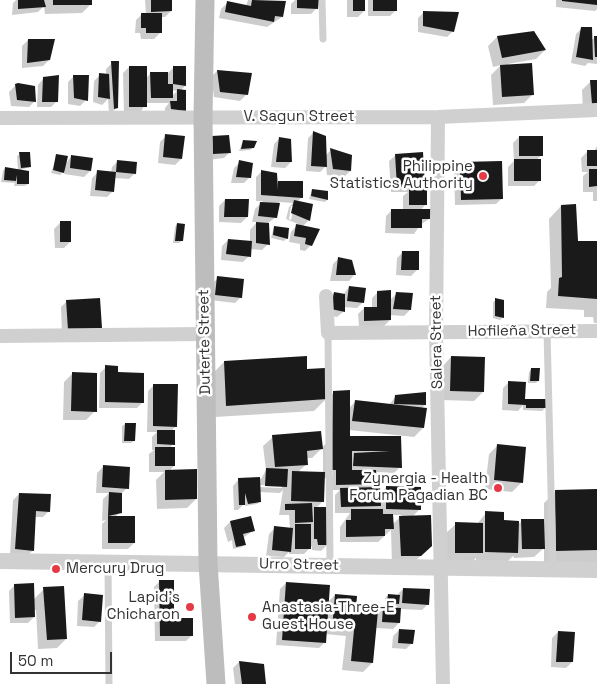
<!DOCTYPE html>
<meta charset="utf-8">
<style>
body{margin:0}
#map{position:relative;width:597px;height:684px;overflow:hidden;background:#fff;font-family:"Space Grotesk",sans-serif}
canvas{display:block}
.scale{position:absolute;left:10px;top:652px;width:102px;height:22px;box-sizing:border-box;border:2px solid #333;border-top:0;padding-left:6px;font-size:15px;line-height:18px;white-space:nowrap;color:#333;-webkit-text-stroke:4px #fff;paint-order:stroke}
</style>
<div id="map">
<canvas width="597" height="684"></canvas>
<div class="scale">50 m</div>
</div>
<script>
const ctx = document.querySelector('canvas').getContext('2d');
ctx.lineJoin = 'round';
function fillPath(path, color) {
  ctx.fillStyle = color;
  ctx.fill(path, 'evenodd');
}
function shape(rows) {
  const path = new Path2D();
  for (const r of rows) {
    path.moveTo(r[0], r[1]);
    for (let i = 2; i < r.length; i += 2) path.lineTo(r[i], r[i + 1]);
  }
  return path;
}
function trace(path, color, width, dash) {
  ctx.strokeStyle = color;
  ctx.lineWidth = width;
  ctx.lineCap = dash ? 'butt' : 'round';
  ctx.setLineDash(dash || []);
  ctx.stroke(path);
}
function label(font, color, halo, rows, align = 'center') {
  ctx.font = font + ' "Space Grotesk",sans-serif';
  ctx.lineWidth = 5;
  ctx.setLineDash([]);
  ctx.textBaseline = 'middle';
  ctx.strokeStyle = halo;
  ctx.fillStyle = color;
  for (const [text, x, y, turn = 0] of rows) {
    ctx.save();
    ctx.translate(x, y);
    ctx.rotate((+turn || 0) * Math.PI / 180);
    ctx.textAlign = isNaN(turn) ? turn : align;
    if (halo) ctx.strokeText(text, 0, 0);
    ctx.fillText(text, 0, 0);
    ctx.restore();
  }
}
const shadow = shape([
 [16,0,91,0,91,4,82,13,45,14,44,6,38,12,12,15,13,3],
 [145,0,171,0,171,11,165,17,160,17,160,33,154,39,141,39,140,33,135,33,136,20,142,14,146,14],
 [248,0,285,2,282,17,267,27,219,18,221,9,227,3,246,6],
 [295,0,317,0,317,8,311,14,291,14,291,4],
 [347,0,364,0,364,11,358,17,347,17],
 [368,0,395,0,396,10,390,16,368,16],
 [556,0,597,0,597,9,595,11,556,7],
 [424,12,453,31,447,37,418,32,418,18],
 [582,28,591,40,597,37,597,64,588,63,585,66,571,63,576,34],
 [497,37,545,50,536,59,508,64,533,94,524,103,493,105,491,75,501,65,493,67,488,46],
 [28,40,49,60,43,66,22,68,22,46],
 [112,63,117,108,109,114,108,99,102,105,93,102,94,81,100,75,106,75,106,69],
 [129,67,146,78,151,73,168,73,174,67,185,86,180,91,185,110,179,116,165,115,165,108,169,103,146,103,140,113,124,113,123,73],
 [172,90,177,91,172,96],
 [217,71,246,95,240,101,214,97,211,77],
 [74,76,86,100,80,106,68,104,68,82],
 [44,78,57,101,51,107,37,107,38,85],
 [591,81,597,81,597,112,583,112,582,90],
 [15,86,34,87,35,101,29,107,11,106,9,92],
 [313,133,326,155,331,150,350,171,344,177,327,175,326,166,320,172,306,171,308,138],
 [166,136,181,159,175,165,158,163,160,142],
 [519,137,542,155,536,160,540,180,534,186,508,186,508,167,514,161,513,143],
 [280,138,291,162,285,168,271,167,274,144],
 [243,141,253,147,250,150,239,151],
 [206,144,230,152,224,158,208,160],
 [597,146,597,201,593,201,593,192,583,192,583,176,588,172,582,172,581,158,587,152,594,151],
 [20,154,30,167,20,170,28,184,25,186,14,186,15,183,1,182,3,171,5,168,18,171,17,156],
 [57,155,65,164,72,156,90,171,84,177,64,174,65,170,60,175,51,173],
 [396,155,423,185,419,190,426,204,420,211,429,219,420,225,414,234,385,233,386,216,392,210,403,210,403,196,408,192,391,192,389,161],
 [118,161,135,173,129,179,114,178,113,191,107,197,90,196,92,178,98,172,111,173,112,167],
 [240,162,250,177,244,183,231,183,234,168],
 [460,163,502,198,496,204,455,205,454,169],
 [262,171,276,184,279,182,302,197,297,202,309,220,302,227,311,245,305,251,300,250,300,244,289,242,291,232,298,224,286,219,289,207,293,203,279,202,276,217,268,223,268,244,262,250,250,249,249,256,243,262,221,260,222,246,228,240,250,242,250,230,257,222,252,222,255,209,263,201,256,201,256,177],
 [291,206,294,206,291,220,289,219],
 [312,190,327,200,325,202,309,199],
 [225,200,247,217,241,223,219,222,219,206],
 [561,206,577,242,597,242,597,323,594,323,593,317,584,317,584,310,546,308,547,292,551,288,549,219],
 [60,223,70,242,64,248,55,248,54,229],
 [177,224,182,241,179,243,173,243,175,227],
 [274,227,287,238,284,241,271,238],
 [403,252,417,270,411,276,396,275,397,258],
 [339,258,354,275,349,281,330,281,333,264],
 [218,278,241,297,235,303,210,300,212,284],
 [349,287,363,302,357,308,343,307,343,312,337,317,326,315,328,299,334,293,343,295],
 [378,292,390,300,397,293,410,310,404,316,390,315,390,320,384,326,359,326,358,314,364,308,372,308,372,298],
 [496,300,503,317,500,320,493,318,493,302],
 [67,301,101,328,95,334,62,335,61,307],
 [451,357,483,392,474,401,441,400,442,367],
 [224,362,306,370,326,399,314,411,215,417,212,374],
 [106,367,143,402,137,408,99,408,100,373],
 [531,369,538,381,536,383,528,383,529,372],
 [73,373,95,411,86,420,63,420,64,382],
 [509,382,524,403,545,408,542,411,523,410,523,405,518,411,502,410,503,388],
 [154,385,176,426,171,431,173,444,169,449,174,466,169,471,196,499,187,508,157,509,156,480,164,472,149,472,149,454,154,450,152,450,152,437,157,432,147,432,148,391],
 [333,393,349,408,355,402,389,405,396,396,425,405,421,409,423,428,414,437,349,430,347,437,400,438,400,467,394,473,375,472,375,484,371,489,379,494,387,487,419,510,412,517,422,555,411,564,392,565,391,530,378,542,340,542,340,527,350,513,335,513,335,495,340,490,331,490,330,478,323,478,322,502,316,508,327,545,321,551,312,550,312,546,304,554,289,554,289,552,284,557,266,556,269,534,275,528,290,529,289,515,279,515,283,490,280,493,259,492,260,501,257,504,245,506,245,503,238,510,234,510,233,486,239,479,261,479,266,470,263,446,273,437,321,448,327,443,327,399],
 [333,444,333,476,330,476],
 [323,447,323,474,298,472,307,464,306,458,312,458],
 [259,485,282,486,282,488,259,487],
 [392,515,402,515,392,525],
 [125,424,134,441,131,443,122,443,122,426],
 [498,445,521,483,512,492,485,489,489,454],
 [103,467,127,488,121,494,120,512,115,517,134,543,128,549,102,549,102,524,106,520,102,521,103,499,109,493,96,493,97,473],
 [556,491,597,491,597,562,544,563,544,548,534,557,514,558,513,556,508,561,476,561,476,558,473,561,446,561,446,533,456,524,477,524,486,513,503,521,517,525,522,521,544,520,544,503],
 [19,494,49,511,43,517,35,517,33,550,27,556,10,555,13,500],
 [230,522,254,530,243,538,244,545,242,547,233,549,232,540,228,542,224,528],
 [160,581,173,620,192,635,186,641,155,641,154,587],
 [286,583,327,603,335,595,354,613,377,615,384,608,397,609,397,606,385,605,385,598,388,595,397,595,403,589,428,604,422,610,400,609,399,623,393,629,376,628,372,663,363,672,342,670,346,636,325,634,325,642,319,648,276,645,280,589],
 [15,585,33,600,44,589,66,639,57,648,38,649,36,610,33,611,34,617,28,623,10,623,9,591],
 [85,595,100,621,94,627,77,626,78,601],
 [399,630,412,643,406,649,392,648,393,636],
 [558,632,572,662,566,668,551,667,552,638],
 [239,662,262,665,264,684,235,684,233,668]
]);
const building = shape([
 [18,0,44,0,46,7,18,9],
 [53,0,92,0,92,5,53,5],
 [151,0,172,0,172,11,151,12],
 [252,0,286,1,283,17,275,16,274,22,225,12,227,1,251,6],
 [297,0,319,0,318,9,297,8],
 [353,0,365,0,365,11,353,11],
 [373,0,397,0,397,11,373,11],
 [562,0,597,0,597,5,562,1],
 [423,11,459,12,454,32,423,26],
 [141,13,162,13,162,33,146,33,146,28,141,28],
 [581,27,592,27,593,60,576,57],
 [534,31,546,50,502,58,497,36],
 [594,36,597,36,597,57,595,57],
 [28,39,55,39,50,60,27,63],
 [111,61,119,61,118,108,114,109],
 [532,63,534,95,502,97,500,65],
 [129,66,147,66,147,107,129,107],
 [173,66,186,66,186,86,173,84],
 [217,70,252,73,248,95,220,92],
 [150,72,168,72,168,84,173,84,173,98,151,98],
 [99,73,109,74,110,99,98,97],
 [59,75,58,102,42,102,43,77],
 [73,75,89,75,88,101,74,98],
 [590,80,597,80,597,103,592,104],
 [18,83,35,86,36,102,17,100,15,84],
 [177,89,186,90,186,111,171,109,170,101,177,101],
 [313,131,326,136,327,167,311,166],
 [165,134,185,136,182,159,163,157],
 [229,135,231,153,213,154,212,136],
 [519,136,543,136,543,156,519,156],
 [279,137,291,139,292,162,276,162],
 [243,140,257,141,254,148,241,149],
 [330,148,352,155,351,171,333,169],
 [587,150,597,150,597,166,587,166],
 [19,152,30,152,31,167,21,168],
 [423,152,425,186,397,187,395,154],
 [56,154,68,156,64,173,53,170],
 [71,155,93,158,91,171,70,168],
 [514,159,541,159,541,181,514,181],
 [117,160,137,162,136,174,116,172],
 [239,160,253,163,251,178,236,177],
 [502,161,503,199,461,200,460,162],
 [5,167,29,171,29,184,17,184,17,175,16,181,4,180],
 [589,169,597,169,597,186,589,187],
 [97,170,116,172,114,192,95,190],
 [261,170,277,173,278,190,278,181,303,181,303,198,261,195],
 [312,189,328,191,328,200,311,196],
 [409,189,427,189,427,205,409,205],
 [225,199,249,199,248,217,224,217],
 [294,200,313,204,310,221,291,213],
 [260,202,280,203,277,218,258,216],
 [576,204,578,241,597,241,597,299,558,296,559,278,562,277,561,205],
 [391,209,431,209,430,219,422,219,422,228,391,228],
 [60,221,71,221,71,242,60,242],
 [256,222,269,223,270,245,256,243],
 [177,223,185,224,183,241,175,241],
 [296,224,320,229,312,246,305,244,306,238,294,236],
 [274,226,289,228,288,239,273,235],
 [228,239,252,241,251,257,226,254],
 [402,251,419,251,419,270,401,270],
 [338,257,352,260,356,275,336,275],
 [217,276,244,279,242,298,215,295],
 [349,286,366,288,364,303,347,301],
 [391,290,391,320,364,321,364,307,377,307,377,291],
 [334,292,345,294,345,312,331,309],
 [396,292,413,293,411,310,393,309],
 [100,298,102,328,68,330,66,300],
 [495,298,504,300,504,318,495,316],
 [307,356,307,369,325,368,327,399,226,406,224,361],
 [451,356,485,357,484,392,450,391],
 [105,365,118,366,118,372,144,373,144,403,105,402],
 [531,368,540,368,539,381,530,381],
 [72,372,97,373,97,412,71,411],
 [508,381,526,382,525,399,546,399,546,408,526,408,526,405,508,404],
 [153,384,178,384,177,427,153,426],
 [350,390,350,436,401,436,402,468,353,466,354,453,390,451,352,451,352,470,376,470,377,484,336,485,336,470,344,470,332,470,333,391],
 [426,392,426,405,394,404,395,395],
 [355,400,427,408,424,428,352,421],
 [125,423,136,423,135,441,124,441],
 [157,430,175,430,175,445,157,444],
 [321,431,323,449,307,451,308,465,275,467,272,435],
 [497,444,526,447,523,483,494,480],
 [155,447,175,447,175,466,155,466],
 [103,465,130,467,129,489,102,487],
 [266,468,288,469,287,487,265,486],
 [197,469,197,499,165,500,165,470],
 [292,471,325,472,324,502,291,501],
 [260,477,261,502,248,504,245,493,245,505,239,505,238,478],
 [386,486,421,487,421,510,386,509],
 [380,487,381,506,341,507,340,488],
 [597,489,597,550,556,551,555,490],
 [109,492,122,493,122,513,108,516],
 [19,493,51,494,50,512,36,511,34,551,15,549],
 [312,503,313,522,295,523,295,510,285,510,285,504],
 [314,507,327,507,328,545,318,545,317,539,314,539],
 [351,509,383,509,383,514,393,514,394,529,385,529,385,536,346,537,346,520,351,520],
 [485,511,504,512,504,520,519,521,518,553,485,552],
 [431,515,432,546,421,556,401,556,399,516],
 [108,516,135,516,135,543,108,543],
 [251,516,255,531,243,534,246,545,236,547,230,521],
 [521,519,544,519,545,549,522,549],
 [455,522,483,523,483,553,455,553],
 [295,524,311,524,311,549,295,549],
 [274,526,293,528,291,552,272,550],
 [159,580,174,580,174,618,193,618,193,636,160,636],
 [286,582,330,585,326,643,282,640],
 [34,583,35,617,15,618,14,584],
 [64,586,67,639,47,640,43,587],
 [403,588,430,589,429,605,402,603],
 [84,593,103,595,101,622,82,620],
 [335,594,357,596,356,609,378,611,373,663,351,661,354,630,332,629],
 [388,594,400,595,399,604,387,603],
 [383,607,401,608,400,623,382,622],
 [399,629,415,630,413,644,398,643],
 [558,631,575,632,573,662,556,662],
 [239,661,264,664,266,684,242,684]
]);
const service = shape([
 [322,0,323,39],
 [547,331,553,569],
 [328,333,330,565],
 [108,562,109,684]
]);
const minor = shape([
 [438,117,436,332,443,684],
 [0,118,438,117,597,110],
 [326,296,328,333,597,331],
 [0,336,205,334]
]);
const tertiary = shape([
 [0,561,597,570]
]);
const secondary = shape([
 [205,0,203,117,208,563,216,684]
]);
const markers = [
 [483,176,5,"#e63946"],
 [498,488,5,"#e63946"],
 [56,569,5,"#e63946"],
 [190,607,5,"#e63946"],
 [252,617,5,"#e63946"]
];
const streetNames = [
 ["V. Sagun Street",299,117],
 ["Hofileña Street",522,331,-1],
 ["Duterte Street",205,342,-91],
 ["Salera Street",437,342,-91],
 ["Urro Street",299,565,1]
];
const poiNames = [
 ["Philippine",473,167],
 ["Statistics Authority",473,184],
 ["Zynergia - Health",488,479],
 ["Forum Pagadian BC",488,496],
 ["Mercury Drug",66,569,"left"],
 ["Lapid's",180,598],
 ["Chicharon",180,615],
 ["Anastasia-Three-E",262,608,"left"],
 ["Guest House",262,625,"left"]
];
fillPath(shadow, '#0003');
fillPath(building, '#1a1a1a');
trace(service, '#d0d0d0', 7);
trace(minor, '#d0d0d0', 14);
trace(tertiary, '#d0d0d0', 16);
trace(secondary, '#bdbdbd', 19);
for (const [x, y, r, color] of markers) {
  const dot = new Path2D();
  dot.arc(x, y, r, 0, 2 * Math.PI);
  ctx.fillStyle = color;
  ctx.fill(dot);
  trace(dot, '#fff', 2);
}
label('15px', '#333', '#fff', streetNames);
label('15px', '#333', '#fff', poiNames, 'right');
</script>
